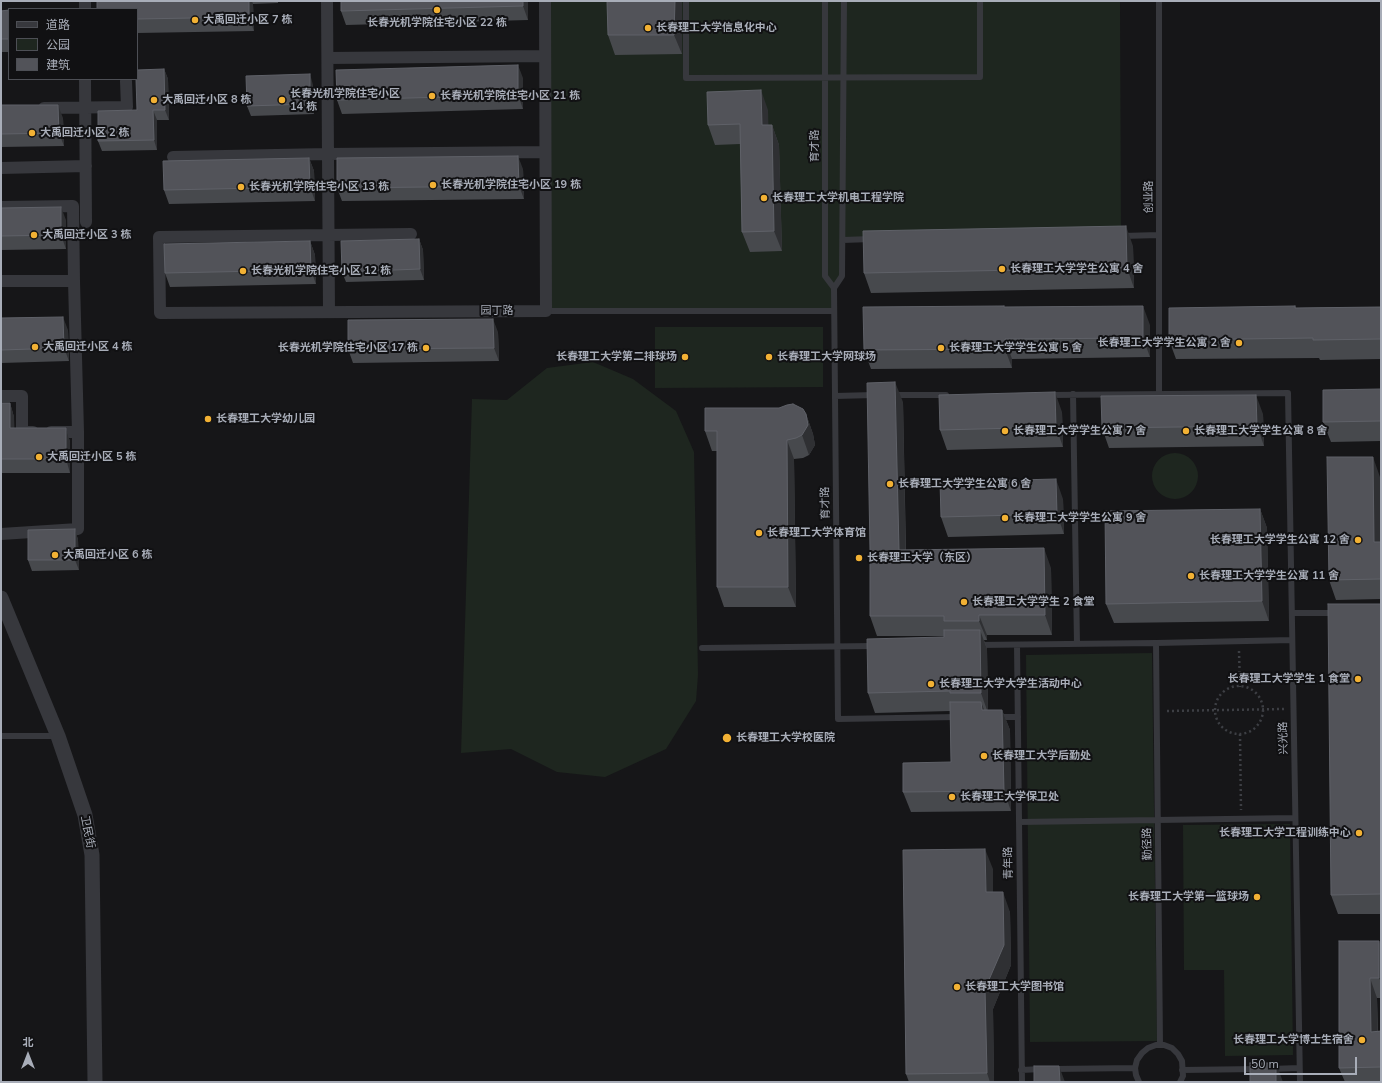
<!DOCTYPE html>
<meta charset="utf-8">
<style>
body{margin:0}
#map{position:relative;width:1382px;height:1083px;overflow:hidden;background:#161618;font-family:"Nunito Sans","Noto Sans SC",sans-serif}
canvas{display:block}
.frame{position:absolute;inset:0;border:2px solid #a8adb8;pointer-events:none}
.legend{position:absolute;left:8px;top:8px;width:130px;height:72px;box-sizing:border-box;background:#111113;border:1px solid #4d4f55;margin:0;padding:5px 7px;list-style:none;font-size:12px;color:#a8adb8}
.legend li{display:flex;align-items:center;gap:8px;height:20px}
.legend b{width:20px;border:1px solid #4d4f55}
.north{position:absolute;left:8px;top:1035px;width:40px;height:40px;-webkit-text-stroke:3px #111113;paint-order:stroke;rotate:0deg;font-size:11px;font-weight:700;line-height:16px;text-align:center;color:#a8adb8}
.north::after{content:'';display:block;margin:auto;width:14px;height:18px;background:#a8adb8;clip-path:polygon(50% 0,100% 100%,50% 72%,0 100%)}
.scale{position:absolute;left:1244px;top:1057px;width:113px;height:18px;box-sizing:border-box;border:2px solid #a8adb8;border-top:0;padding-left:5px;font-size:12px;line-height:14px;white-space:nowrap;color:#a8adb8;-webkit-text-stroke:3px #111113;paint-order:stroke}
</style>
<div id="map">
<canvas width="1382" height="1083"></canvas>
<div class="frame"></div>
<ul class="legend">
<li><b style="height:5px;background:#37383d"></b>道路</li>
<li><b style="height:11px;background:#1e261f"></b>公园</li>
<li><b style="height:11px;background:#525359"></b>建筑</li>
</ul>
<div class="north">北</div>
<div class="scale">50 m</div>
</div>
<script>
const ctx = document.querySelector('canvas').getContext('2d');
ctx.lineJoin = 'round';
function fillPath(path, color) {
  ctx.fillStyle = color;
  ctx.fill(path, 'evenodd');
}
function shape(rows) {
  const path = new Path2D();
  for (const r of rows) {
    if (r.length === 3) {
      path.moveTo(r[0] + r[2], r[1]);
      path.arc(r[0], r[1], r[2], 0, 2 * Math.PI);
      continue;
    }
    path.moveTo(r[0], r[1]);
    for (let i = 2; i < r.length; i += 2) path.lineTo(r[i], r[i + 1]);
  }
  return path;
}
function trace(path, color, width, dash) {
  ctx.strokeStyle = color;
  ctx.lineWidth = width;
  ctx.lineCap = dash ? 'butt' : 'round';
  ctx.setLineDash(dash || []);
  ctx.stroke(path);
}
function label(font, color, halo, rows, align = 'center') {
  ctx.font = font + ' "Nunito Sans","Noto Sans SC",sans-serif';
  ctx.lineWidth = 4;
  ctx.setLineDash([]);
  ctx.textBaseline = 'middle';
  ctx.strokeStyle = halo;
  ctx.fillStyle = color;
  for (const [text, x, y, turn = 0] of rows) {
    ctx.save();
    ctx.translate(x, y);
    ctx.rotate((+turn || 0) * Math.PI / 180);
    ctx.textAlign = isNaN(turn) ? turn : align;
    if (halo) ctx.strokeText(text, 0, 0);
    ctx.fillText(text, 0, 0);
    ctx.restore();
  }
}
const green = shape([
 [545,1,1120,1,1121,236,843,240,842,276,834,288,834,311,546,311],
 [655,327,823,327,823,387,655,388],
 [593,362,633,379,676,411,694,452,698,675,696,701,666,749,605,777,557,772,511,749,461,753,472,399,507,400,547,368],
 [1175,476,23],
 [1152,653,1157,1041,1030,1042,1026,655],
 [1290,824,1293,1055,1225,1056,1224,970,1184,970,1183,825]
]);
const path = shape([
 [1239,651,1240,687],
 [1239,710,24],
 [1167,711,1284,709],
 [1240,734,1241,810]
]);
const service = shape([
 [686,1,686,78,980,77,980,1],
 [825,1,825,276,834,288,842,276,844,1],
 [1159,1,1159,394],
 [1122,236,1159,235],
 [843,240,871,239],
 [834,288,838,719,957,717],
 [546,311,834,311],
 [1073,394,1077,644],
 [893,395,946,395],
 [1049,395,1288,393,1300,1082],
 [835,396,874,395],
 [1292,613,1336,613],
 [1156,643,1160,1045],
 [978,645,1156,643,1292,640],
 [1017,645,1022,1082],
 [702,648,874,646],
 [997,717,1018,717],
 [1,736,57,736],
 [1019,822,1295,818],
 [1053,1069,1135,1068],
 [1271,1069,1299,1068],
 [1021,1070,1042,1069],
 [1182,1070,1258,1069],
 [1139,1082,1136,1075,1135,1068,1137,1060,1142,1053,1148,1048,1156,1045,1164,1045,1172,1048,1178,1054,1182,1061,1183,1076,1180,1082]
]);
const minor = shape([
 [85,1,85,9],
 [327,1,329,312],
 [328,58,545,56],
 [85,79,86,222],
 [44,108,127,107,126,81],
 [173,157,328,154,545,152],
 [1,168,86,166],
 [1,207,73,206,74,281,1,281],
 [411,234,159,237,160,313,546,311,545,1],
 [74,281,78,432],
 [1,396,22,396,22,432,33,432],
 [1,534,78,529,78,432,51,432]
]);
const tertiary = shape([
 [1,598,58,736,85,815,92,855,95,1082]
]);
const wall = shape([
 [97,1,278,1,278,3,253,4,254,31,137,33,137,9],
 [528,1,528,20,346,25,341,11],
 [607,1,682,1,682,54,615,55,608,35],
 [9,10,9,52,1,52,1,11],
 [164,69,168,79,169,120,157,120,157,150,102,151,98,141,137,110],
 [523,78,523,109,342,114,337,100],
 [313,85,314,114,251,116,247,106],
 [1,105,63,118,64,146,1,147],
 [768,110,768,125,772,125,779,145,782,251,750,252,742,232,740,144,715,145,708,125],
 [309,158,314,171,315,201,169,204,164,190],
 [523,169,524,199,342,201,337,188],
 [1,208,66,220,66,249,1,250],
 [419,239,423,250,424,280,346,282,342,272],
 [310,241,315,255,316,284,170,287,165,273],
 [1133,246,1134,288,871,293,864,273],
 [1295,306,1296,308,1381,307,1381,359,1320,360,1319,358,1176,359,1169,340],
 [1005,307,1150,325,1150,357,1012,359,1012,368,871,369,864,350],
 [1,318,68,330,69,361,1,363],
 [498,332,499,361,353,363,348,349],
 [1381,389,1381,441,1331,442,1323,422],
 [903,402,906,550,1051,568,1052,635,987,635,987,640,984,640,987,649,988,710,1002,710,1010,730,1011,811,911,812,903,792,951,762,950,711,875,713,868,693,944,637,944,636,877,636,870,616],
 [1,403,10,403,14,417,14,428,66,428,70,442,70,473,1,473],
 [1062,412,1063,447,947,450,940,430],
 [806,414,813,434,815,445,809,455,803,458,794,459,796,607,724,607,717,587,717,451,712,451,705,431],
 [1263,414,1264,446,1109,448,1102,428],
 [1380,477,1381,524,1381,599,1336,600,1329,580],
 [1063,499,1064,534,948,537,941,517],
 [1260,509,1267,528,1269,621,1114,623,1106,604],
 [75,529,78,540,79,570,32,571,28,560],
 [1381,605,1381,914,1338,914,1331,895],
 [993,869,993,892,1010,912,1011,965,993,1009,994,1082,909,1082,906,1074],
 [1381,946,1381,998,1377,998,1378,1031,1381,1031,1381,1082,1345,1082,1339,1068]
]);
const shadedWall = shape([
 [249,1,252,1,253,4,254,31,249,17],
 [523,1,528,1,528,20,523,6],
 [675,1,682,1,682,54,674,35],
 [518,65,523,78,523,109,518,95],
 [164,69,168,79,169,120,165,110],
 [310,74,313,85,314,114,310,104],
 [761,90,768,110,769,145,762,125],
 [58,105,63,118,64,146,59,133],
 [153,110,157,120,157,150,154,140],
 [772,125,779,145,782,251,774,231],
 [518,156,523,169,524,199,519,186],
 [309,158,314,171,315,201,310,187],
 [61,207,66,220,66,249,61,235],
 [1126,226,1133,246,1134,288,1127,268],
 [419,239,423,250,424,280,420,269],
 [310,241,315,255,316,284,311,270],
 [1143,306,1150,325,1150,357,1143,338],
 [63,317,68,330,69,361,64,348],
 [493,319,498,332,499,361,494,348],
 [1005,339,1012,359,1012,368,1005,349],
 [895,382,903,402,906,570,899,550],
 [1055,392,1062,412,1063,447,1056,427],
 [1256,395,1263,414,1264,446,1257,426],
 [10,403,14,417,15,442,10,428],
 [806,414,813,434,815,445,809,455,802,435],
 [66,428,70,442,70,473,66,459],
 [787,440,794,459,796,607,788,587],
 [1373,457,1380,477,1381,560,1374,542],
 [1056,479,1063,499,1064,534,1057,514],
 [1260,509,1267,528,1269,621,1262,601],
 [75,529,78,540,79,570,75,560],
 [1044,548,1051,568,1052,635,1045,615],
 [979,615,987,635,987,640,979,621],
 [980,630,987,649,988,713,981,693],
 [981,702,989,722,982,710],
 [1002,710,1010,730,1011,811,1004,791],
 [985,849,993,869,993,912,986,892],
 [1003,892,1010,912,1011,965,993,1009,994,1082,990,1082,987,1073,985,989],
 [1379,941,1381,946,1381,982,1379,978],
 [1370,978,1377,998,1378,1051,1371,1032],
 [1276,1063,1283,1082,1276,1082],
 [1059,1066,1065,1082,1060,1082]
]);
const building = shape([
 [97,1,249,1,249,17,137,19,137,9,97,9,97,1],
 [341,1,523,1,523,6,341,11,341,1],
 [607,1,675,1,674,35,608,35,607,1],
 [9,10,9,39,1,39,1,11,9,10],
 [518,65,518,95,337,100,336,70,518,65],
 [164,69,165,110,153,110,154,140,98,141,98,111,137,110,136,79,137,79,137,70,164,69],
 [310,74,310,104,247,106,246,76,310,74],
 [761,90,762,125,772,125,774,231,742,232,740,124,708,125,707,92,761,90],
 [1,105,58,105,59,133,1,134,1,105],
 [518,156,519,186,337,188,337,158,518,156],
 [309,158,310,187,164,190,163,161,309,158],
 [61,207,61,235,1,236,1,208,61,207],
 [1126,226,1127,268,864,273,863,231,1126,226],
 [419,239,420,269,342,272,341,241,419,239],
 [310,241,311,270,165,273,164,244,310,241],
 [1004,306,1004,307,1143,306,1143,338,1005,339,1005,349,864,350,863,307,1004,306],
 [1295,306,1295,308,1381,307,1381,339,1313,340,1313,338,1169,340,1169,308,1295,306],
 [63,317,64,348,1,350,1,318,63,317],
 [493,319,494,348,348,349,348,320,493,319],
 [895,382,899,550,1044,548,1045,615,979,615,979,621,944,621,944,616,870,616,870,550,867,383,895,382],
 [1381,389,1381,421,1323,422,1323,390,1381,389],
 [1055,392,1056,427,940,430,939,395,1055,392],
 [1256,395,1257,426,1102,428,1101,396,1256,395],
 [1,403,10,403,10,428,66,428,66,459,1,459,1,403],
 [793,404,803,409,806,414,808,425,802,435,796,438,787,440,788,587,717,587,717,431,705,431,705,408,779,408,787,405,793,404],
 [1327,457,1373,457,1374,542,1381,542,1381,579,1329,580,1327,457],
 [1056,479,1057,514,941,517,940,482,1056,479],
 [1260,509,1262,601,1106,604,1105,511,1260,509],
 [75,529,75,560,28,560,28,530,75,529],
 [1328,604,1381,604,1381,894,1331,895,1328,604],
 [944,630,980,630,981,693,950,693,950,691,868,693,867,639,944,637,944,630],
 [950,702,981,702,982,710,1002,710,1004,791,903,792,903,763,951,762,950,702],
 [985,849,986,892,1003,892,1004,945,985,989,987,1073,906,1074,903,850,985,849],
 [1339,941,1379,941,1379,978,1370,978,1371,1032,1381,1031,1381,1067,1339,1068,1339,941],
 [1250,1063,1276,1063,1276,1082,1250,1082,1250,1063],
 [1034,1066,1059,1066,1060,1082,1034,1082,1034,1066]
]);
const markers = [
 [437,10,4,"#f2b134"],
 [195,20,4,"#f2b134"],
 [648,28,4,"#f2b134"],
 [432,96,4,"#f2b134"],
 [154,100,4,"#f2b134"],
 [282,100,4,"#f2b134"],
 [32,133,4,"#f2b134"],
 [433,185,4,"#f2b134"],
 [241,187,4,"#f2b134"],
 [764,198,4,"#f2b134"],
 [34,235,4,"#f2b134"],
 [1002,269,4,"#f2b134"],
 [243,271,4,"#f2b134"],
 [1239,343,4,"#f2b134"],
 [35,347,4,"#f2b134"],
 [426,348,4,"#f2b134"],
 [941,348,4,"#f2b134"],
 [685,357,4,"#f2b134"],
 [769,357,4,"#f2b134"],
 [208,419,4,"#f2b134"],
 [1005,431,4,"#f2b134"],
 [1186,431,4,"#f2b134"],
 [39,457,4,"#f2b134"],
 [890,484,4,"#f2b134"],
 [1005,518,4,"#f2b134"],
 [759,533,4,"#f2b134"],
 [1358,540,4,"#f2b134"],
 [55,555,4,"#f2b134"],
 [859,558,4,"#f2b134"],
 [1191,576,4,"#f2b134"],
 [964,602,4,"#f2b134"],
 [1358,679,4,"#f2b134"],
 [931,684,4,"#f2b134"],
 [727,738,5,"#f2b134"],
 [984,756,4,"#f2b134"],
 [952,797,4,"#f2b134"],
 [1359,833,4,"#f2b134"],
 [1257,897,4,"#f2b134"],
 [957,987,4,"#f2b134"],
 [1362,1040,4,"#f2b134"]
];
const poiNames = [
 ["大禹回迁小区 7 栋",203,20],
 ["长春光机学院住宅小区 22 栋",437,23,"center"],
 ["长春理工大学信息化中心",656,28],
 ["长春光机学院住宅小区",290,94],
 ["14 栋",290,107],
 ["长春光机学院住宅小区 21 栋",440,96],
 ["大禹回迁小区 8 栋",162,100],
 ["大禹回迁小区 2 栋",40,133],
 ["长春光机学院住宅小区 19 栋",441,185],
 ["长春光机学院住宅小区 13 栋",249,187],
 ["长春理工大学机电工程学院",772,198],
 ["大禹回迁小区 3 栋",42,235],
 ["长春理工大学学生公寓 4 舍",1010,269],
 ["长春光机学院住宅小区 12 栋",251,271],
 ["长春理工大学学生公寓 2 舍",1231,343,"right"],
 ["大禹回迁小区 4 栋",43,347],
 ["长春光机学院住宅小区 17 栋",418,348,"right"],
 ["长春理工大学学生公寓 5 舍",949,348],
 ["长春理工大学第二排球场",677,357,"right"],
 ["长春理工大学网球场",777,357],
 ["长春理工大学幼儿园",216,419],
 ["长春理工大学学生公寓 7 舍",1013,431],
 ["长春理工大学学生公寓 8 舍",1194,431],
 ["大禹回迁小区 5 栋",47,457],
 ["长春理工大学学生公寓 6 舍",898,484],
 ["长春理工大学学生公寓 9 舍",1013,518],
 ["长春理工大学体育馆",767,533],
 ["长春理工大学学生公寓 12 舍",1350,540,"right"],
 ["大禹回迁小区 6 栋",63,555],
 ["长春理工大学（东区）",867,558],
 ["长春理工大学学生公寓 11 舍",1199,576],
 ["长春理工大学学生 2 食堂",972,602],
 ["长春理工大学学生 1 食堂",1350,679,"right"],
 ["长春理工大学大学生活动中心",939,684],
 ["长春理工大学校医院",736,738],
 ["长春理工大学后勤处",992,756],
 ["长春理工大学保卫处",960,797],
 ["长春理工大学工程训练中心",1351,833,"right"],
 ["长春理工大学第一篮球场",1249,897,"right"],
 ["长春理工大学图书馆",965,987],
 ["长春理工大学博士生宿舍",1354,1040,"right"]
];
const streetNames = [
 ["育才路",815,146,-90],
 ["创业路",1149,197,-90],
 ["园丁路",497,311],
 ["育才路",826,503,-91],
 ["兴光路",1284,738,-91],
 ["卫民街",87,832,79],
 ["勤径路",1148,844,-91],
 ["青年路",1009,863,-91]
];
fillPath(green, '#1e261f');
trace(path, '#3d3f44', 2.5, [2, 3]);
trace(service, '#37383d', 6);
trace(minor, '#37383d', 12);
trace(tertiary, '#37383d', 15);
fillPath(wall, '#47494d');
fillPath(shadedWall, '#2f3033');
fillPath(building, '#525359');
trace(building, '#5f6168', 1);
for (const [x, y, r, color] of markers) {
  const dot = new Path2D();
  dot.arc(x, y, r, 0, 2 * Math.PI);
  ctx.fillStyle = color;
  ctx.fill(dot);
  trace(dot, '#111113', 1.5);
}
label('bold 11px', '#a8adb8', '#111113', poiNames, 'left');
label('11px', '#a8adb8', '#111113', streetNames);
</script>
